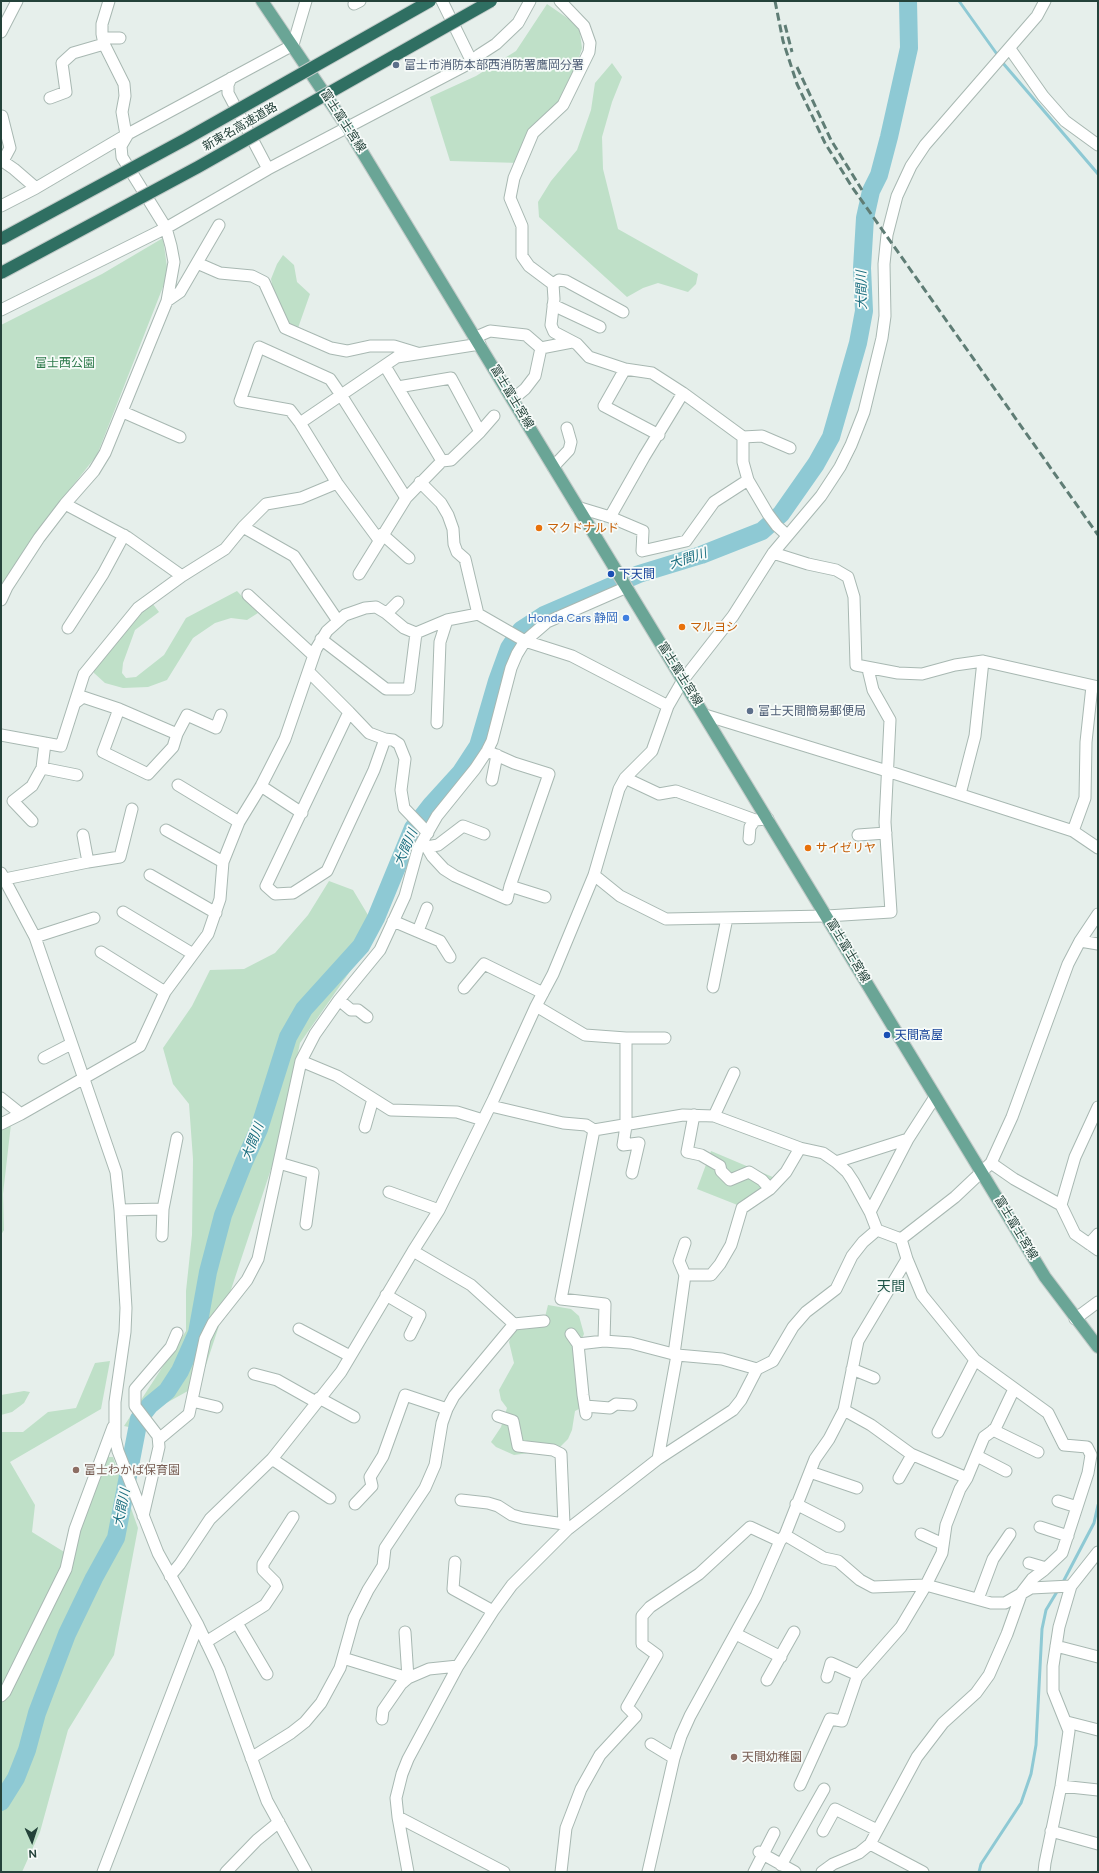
<!DOCTYPE html>
<meta charset="utf-8">
<style>
body{margin:0}
#map{position:relative;width:1099px;height:1873px;overflow:hidden;background:#e6efeb;font-family:Figtree,sans-serif}
canvas{display:block}
.frame{position:absolute;inset:0;border:2px solid #24423a;pointer-events:none}
.north{position:absolute;left:12px;top:1821px;width:40px;height:40px;-webkit-text-stroke:3px #f7fbf9;paint-order:stroke;rotate:177deg;font-size:11px;font-weight:700;line-height:16px;text-align:center;color:#24423a}
.north::after{content:'';display:block;margin:auto;width:14px;height:18px;background:#24423a;clip-path:polygon(50% 0,100% 100%,50% 72%,0 100%)}
</style>
<div id="map">
<canvas width="1099" height="1873"></canvas>
<div class="frame"></div>
<div class="north">N</div>
</div>
<script>
const ctx = document.querySelector('canvas').getContext('2d');
ctx.lineJoin = 'round';
function fillPath(path, color) {
  ctx.fillStyle = color;
  ctx.fill(path, 'evenodd');
}
function shape(rows) {
  const path = new Path2D();
  for (const r of rows) {
    path.moveTo(r[0], r[1]);
    for (let i = 2; i < r.length; i += 2) path.lineTo(r[i], r[i + 1]);
  }
  return path;
}
function trace(path, color, width, dash) {
  ctx.strokeStyle = color;
  ctx.lineWidth = width;
  ctx.lineCap = dash ? 'butt' : 'round';
  ctx.setLineDash(dash || []);
  ctx.stroke(path);
}
function label(font, color, halo, rows, align = 'center') {
  ctx.font = font + ' Figtree,"Noto Sans JP",sans-serif';
  ctx.lineWidth = 3.5;
  ctx.setLineDash([]);
  ctx.textBaseline = 'middle';
  ctx.strokeStyle = halo;
  ctx.fillStyle = color;
  for (const [text, x, y, turn = 0] of rows) {
    ctx.save();
    ctx.translate(x, y);
    ctx.rotate((+turn || 0) * Math.PI / 180);
    ctx.textAlign = isNaN(turn) ? turn : align;
    if (halo) ctx.strokeText(text, 0, 0);
    ctx.fillText(text, 0, 0);
    ctx.restore();
  }
}
const green = shape([
 [547,4,579,26,582,48,565,102,533,133,520,163,450,161,430,97,476,76,516,51],
 [612,63,622,77,612,102,602,137,603,169,618,229,698,274,696,284,688,292,658,283,643,288,627,297,539,217,538,202,551,181,577,150,591,110,595,83],
 [163,238,168,274,97,455,63,498,1,601,1,325,102,274],
 [283,255,294,265,297,282,310,294,298,328,289,324,274,295,271,279,277,264],
 [237,591,258,613,247,620,231,618,215,623,193,638,167,680,148,687,123,688,105,683,94,673,93,664,149,599,159,612,135,630,123,663,122,673,126,678,136,677,164,655,186,618],
 [329,881,353,890,371,920,374,937,300,1043,277,1151,203,1374,195,1387,161,1406,133,1428,124,1426,186,1331,186,1291,192,1235,193,1159,189,1104,173,1084,163,1048,192,1006,210,970,244,969,275,953,308,915],
 [11,1124,3,1194,4,1230,1,1235,1,1129],
 [711,1151,775,1178,740,1206,697,1189],
 [548,1305,571,1309,579,1316,584,1334,576,1352,585,1406,575,1411,572,1430,568,1439,558,1449,514,1455,496,1447,491,1442,501,1427,507,1408,501,1400,499,1390,514,1363,509,1342,514,1328,544,1321],
 [110,1361,101,1409,10,1462,35,1505,32,1532,69,1555,106,1457,113,1457,138,1528,114,1655,68,1730,40,1832,22,1872,1,1872,1,1432,23,1432,48,1412,76,1408,95,1363],
 [24,1391,30,1392,24,1403,12,1412,1,1415,1,1395]
]);
const stream = shape([
 [959,1,999,57],
 [1002,62,1098,174],
 [1062,1584,1094,1523,1098,1505],
 [979,1872,981,1864,1021,1803,1031,1774,1036,1745,1042,1629,1046,1610,1058,1590]
]);
const river = shape([
 [1,1802,16,1778,27,1750,37,1713,67,1634,94,1578,116,1538,139,1419,150,1405,167,1391,180,1371,197,1333,208,1272,223,1215,244,1162,259,1129,288,1037,304,1009,361,946,376,918,413,828,431,805,461,772,478,746,497,681,509,648,521,630,544,615,639,574,701,555,762,531,781,514,816,464,831,437,858,343,864,311,862,268,865,218,871,191,879,175,889,137,909,48,908,1]
]);
const minor = shape([
 [109,1,102,24,102,34,104,44,124,84,125,96,122,112,126,135],
 [442,1,472,62],
 [560,1,584,26,590,43,589,52,563,105,533,133,514,178,510,198,522,226,522,256,529,266,553,284,554,299,551,325,554,332,577,344,589,357,625,369,652,373,683,393,743,437,743,462,748,480,768,514,777,526,787,535],
 [354,4,360,1],
 [1,32,17,1],
 [103,38,120,38],
 [1010,49,1043,96,1065,121,1098,145],
 [231,78,228,85,228,93,268,169],
 [50,98,66,92,62,63,73,53,104,44],
 [2,116,10,148,3,161],
 [1,160,14,169,36,188],
 [1,206,36,188,126,135,293,45,306,1],
 [197,263,220,273,252,276,264,282,285,328,331,348,347,351,370,346,394,346,417,353],
 [553,284,559,280,566,281,623,312],
 [167,301,180,292,219,225],
 [553,305,600,327],
 [1,310,166,228,268,169,472,62,479,55,496,44,518,23,530,1],
 [476,337,490,331,526,335,541,348],
 [625,369,604,406,659,435],
 [398,387,451,378,480,432],
 [513,399,525,389,535,376,541,348,572,342],
 [123,412,180,437],
 [300,423,290,410,240,401,259,347,330,379,341,395,406,498],
 [743,437,762,436,790,448],
 [442,461,451,460,480,432,494,416],
 [553,467,569,450,571,442,567,428],
 [420,482,441,503,448,515,453,529,454,544,457,552,465,559,478,614],
 [337,483,301,498,266,504,243,527,294,556,338,621],
 [65,504,127,537,182,576],
 [577,507,610,517,643,531,642,551,686,541,714,502,748,480],
 [610,517,644,457,683,393],
 [382,534,409,558],
 [379,540,337,483,300,423,397,357,480,344],
 [773,553,808,564,836,570,848,577,854,597,856,665,898,673,922,674,955,665,983,661,1098,687],
 [359,574,406,498,442,461,385,366],
 [248,595,313,655],
 [1,600,7,587,39,538,65,504,94,471,105,453,167,301,174,262,171,246,166,228,122,157,121,146,128,134],
 [387,613,398,602],
 [68,628,103,574,124,535],
 [321,639,386,689,409,689,416,633],
 [309,672,349,712,369,733,385,739,374,770,327,871,293,893,275,894,266,886,349,712],
 [75,703,83,697,119,709,177,734,187,715,216,728,221,715],
 [119,709,103,752,148,774,173,747,177,734],
 [705,715,887,771,1073,831,1098,848],
 [437,723,440,642,447,620],
 [1,735,61,746,84,674,138,608,182,576,225,549,243,527],
 [385,739,393,740,399,744,405,759,401,790,404,808,428,833],
 [487,751,514,763,549,774,510,886],
 [42,768,45,743],
 [625,778,659,794,676,791,755,820,768,819],
 [492,780,497,755],
 [178,785,239,822],
 [261,786,302,813],
 [960,794,975,736,983,661],
 [32,821,13,801,32,786,42,768,77,775],
 [166,830,223,862],
 [1073,831,1085,798,1086,742,1092,686],
 [83,835,88,862],
 [858,835,886,833],
 [749,839,750,827,755,820],
 [423,841,432,856,444,869,455,876,507,899,510,886,545,897],
 [427,847,438,845,463,826,484,834],
 [1,873,35,937,116,1172,120,1210,126,1308,125,1332,115,1402,115,1438,118,1451,158,1553,198,1625,219,1669,267,1801,306,1872],
 [150,875,216,913],
 [594,875,620,896,666,919,827,916,891,912,885,822,890,720,873,690,868,669],
 [5,879,88,862,120,857,132,809],
 [123,912,193,954],
 [393,921,440,941,450,957],
 [418,931,427,908],
 [35,937,94,918],
 [1080,941,1098,944],
 [101,952,165,992],
 [713,987,727,918],
 [464,988,484,964,543,993],
 [339,1000,351,1010,358,1010,367,1017],
 [536,1006,585,1035,626,1038],
 [44,1058,71,1044],
 [301,1061,337,1076,391,1110,457,1112,483,1120],
 [1,1098,21,1114,140,1046,165,992,208,934,220,899,223,862,239,822,261,786,285,739,316,649,327,631,345,615,365,608,376,607,386,613,404,628,416,633,447,620,478,614,525,641,572,656,668,706],
 [491,1106,563,1123,586,1125,594,1130,683,1115,714,1116,800,1148,823,1153,836,1162,847,1172,853,1181,870,1212,877,1230,901,1239],
 [694,1115,687,1152,701,1155,720,1166,721,1171,730,1180,749,1172,762,1180,770,1189],
 [714,1116,734,1073],
 [1,1124,21,1114],
 [365,1127,373,1099],
 [594,1130,561,1299,605,1304,604,1341],
 [836,1162,908,1139,935,1097],
 [279,1163,313,1173,306,1224],
 [991,1163,1014,1179,1061,1205,1075,1234,1098,1250],
 [632,1173,639,1143,623,1145,626,1126,626,1038,665,1038],
 [389,1192,439,1210],
 [1061,1205,1075,1157,1098,1107],
 [120,1210,163,1209],
 [870,1212,908,1139],
 [162,1236,163,1209,177,1138],
 [901,1239,955,1197,991,1163,1012,1117,1068,964,1080,941,1098,914],
 [1089,1244,1098,1234],
 [413,1251,471,1285,514,1324,544,1321],
 [685,1275,711,1275,720,1264,731,1245,742,1208,770,1189,786,1172,800,1148],
 [386,1295,420,1315,410,1335],
 [1075,1319,1098,1302],
 [299,1329,350,1356],
 [571,1334,578,1344,604,1341,631,1343,677,1355,722,1359,757,1369],
 [578,1344,583,1395,586,1414],
 [674,1354,685,1275,679,1261,685,1243],
 [852,1369,874,1378],
 [254,1374,277,1380,316,1402],
 [319,1398,354,1417],
 [192,1401,217,1407],
 [585,1406,610,1408,616,1404,631,1405],
 [844,1410,871,1425,911,1454,967,1478],
 [498,1416,513,1421,518,1446,553,1450,561,1454,564,1524,567,1530],
 [993,1430,1038,1452],
 [938,1432,975,1360],
 [159,1439,189,1414,205,1339,213,1323,247,1280,258,1259,301,1061,315,1034,339,1000,380,950,405,896,418,849,437,816,475,769,487,751,492,741,511,668,517,654,525,641,547,622,627,587],
 [977,1456,1006,1471],
 [272,1459,330,1498],
 [658,1459,677,1355],
 [810,1472,857,1488],
 [899,1478,912,1455],
 [461,1500,488,1503,498,1506,512,1515,523,1518,564,1524],
 [1058,1501,1077,1507],
 [355,1504,372,1486,370,1477,383,1456,405,1395,447,1409],
 [796,1504,839,1526],
 [143,1516,159,1447,158,1436,135,1406,135,1389,171,1347,177,1333],
 [1040,1527,1068,1536],
 [921,1534,943,1544],
 [785,1535,824,1558,838,1561,860,1580,873,1587,926,1585,991,1603,1005,1603,1031,1588,1071,1586],
 [455,1562,453,1589,493,1611],
 [1029,1563,1046,1568],
 [170,1576,180,1564,210,1519,272,1459,341,1372,413,1251,439,1210,494,1098,536,1006,553,974,594,875,619,789,625,778,652,751,668,706,683,680,733,616,773,553,821,496,840,467,851,445,864,412,882,338,885,316,884,264,887,235,897,196,911,166,925,145,1037,16,1045,1],
 [978,1599,993,1559,1010,1534],
 [237,1623,267,1674],
 [736,1634,781,1657],
 [206,1642,265,1605,277,1587,275,1582,263,1570,263,1564,293,1517],
 [1056,1646,1098,1657],
 [343,1658,408,1678,405,1632],
 [827,1677,831,1663,858,1675],
 [767,1680,794,1632],
 [1,1696,5,1692,66,1569,75,1529,113,1427],
 [382,1719,383,1710,401,1684,408,1678,429,1669,458,1666],
 [1067,1722,1098,1730],
 [651,1744,674,1758],
 [251,1758,291,1733,305,1722,321,1703,340,1668,354,1618,368,1590,383,1566,385,1548,425,1488,435,1465,442,1423,447,1409,454,1396,514,1324],
 [800,1785,830,1719,842,1721,857,1677,901,1627,926,1585,942,1553,946,1525,960,1489,967,1478,984,1437,995,1429,1014,1389],
 [1061,1786,1098,1790],
 [398,1817,504,1872],
 [823,1831,835,1809,877,1830],
 [1051,1831,1098,1844],
 [870,1844,923,1872],
 [759,1852,795,1872],
 [781,1865,824,1789],
 [103,1872,198,1625],
 [226,1872,257,1840,279,1822],
 [408,1872,398,1817,396,1798,402,1774,408,1759,458,1666,493,1611,512,1585,567,1530,658,1459,733,1410,741,1400,757,1369,773,1361,793,1327,806,1312,836,1289,852,1256,863,1242,877,1230],
 [561,1872,566,1828,581,1789,600,1755,636,1716,627,1707,657,1655,642,1644,642,1616,650,1607,699,1574,750,1527,780,1541],
 [648,1872,674,1758,681,1736,690,1716,756,1596,780,1541,785,1535,815,1459,829,1439,844,1410,858,1341,907,1259,901,1239],
 [754,1872,774,1833],
 [822,1872,833,1864,859,1853,870,1844,917,1757,943,1723,976,1693,989,1675,1007,1634,1022,1592,1032,1579,1044,1570,1062,1553,1088,1473,1091,1455,1087,1447,1064,1445,1048,1413,975,1360,922,1295,907,1259],
 [1044,1872,1045,1863,1061,1786,1069,1731,1053,1691,1053,1666,1059,1627,1071,1586,1098,1552]
]);
const major = shape([
 [262,1,347,127,1045,1277,1098,1347]
]);
const rail = shape([
 [775,1,783,41,797,84,825,143,852,187,1098,535],
 [785,25,792,52],
 [797,67,831,140,862,190]
]);
const highwayBridge = shape([
 [1,239,186,139,430,1],
 [1,273,198,167,491,1]
]);
const markers = [
 [396,65,4,"#5c6f8a"],
 [539,528,4,"#e8710a"],
 [611,574,4,"#1a4fb4"],
 [626,618,4,"#3f7fe0"],
 [682,627,4,"#e8710a"],
 [750,711,4,"#5c6f8a"],
 [808,848,4,"#e8710a"],
 [887,1035,4,"#1a4fb4"],
 [76,1470,4,"#8d6e63"],
 [734,1757,4,"#8d6e63"]
];
const serviceNames = [
 ["富士市消防本部西消防署鷹岡分署",404,65],
 ["富士天間簡易郵便局",758,711]
];
const streetNames = [
 ["富士富士宮線",343,121,57],
 ["新東名高速道路",240,127,-30],
 ["富士富士宮線",512,397,59],
 ["富士富士宮線",680,674,58],
 ["富士富士宮線",848,951,59],
 ["富士富士宮線",1016,1228,59]
];
const parkNames = [
 ["富士西公園",65,363]
];
const foodNames = [
 ["マクドナルド",547,528],
 ["マルヨシ",690,627],
 ["サイゼリヤ",816,848]
];
const transitNames = [
 ["下天間",619,574],
 ["天間高屋",895,1035]
];
const shopNames = [
 ["Honda Cars 静岡",618,618]
];
const educationNames = [
 ["富士わかば保育園",84,1470],
 ["天間幼稚園",742,1757]
];
const waterNames = [
 ["大間川",862,290,-91],
 ["大間川",688,559,-18],
 ["大間川",406,848,-66],
 ["大間川",253,1142,-69],
 ["大間川",122,1508,-79]
];
const quarterNames = [
 ["天間",891,1287]
];
fillPath(green, '#bfe0c8');
trace(stream, '#8ec9d4', 3);
trace(river, '#8ec9d4', 18);
trace(minor, '#a8b8b2', 13);
trace(major, '#c2cac8', 14);
trace(minor, '#fff', 11);
trace(major, '#6aa596', 12);
trace(rail, '#5f7d75', 3, [8, 4]);
trace(highwayBridge, '#c2cac8', 14, []);
trace(highwayBridge, '#2f6f62', 12);
for (const [x, y, r, color] of markers) {
  const dot = new Path2D();
  dot.arc(x, y, r, 0, 2 * Math.PI);
  ctx.fillStyle = color;
  ctx.fill(dot);
  trace(dot, '#f7fbf9', 1.5);
}
label('12px', '#4e5e75', '#f7fbf9', serviceNames, 'left');
label('12px', '#24423a', '#f7fbf9', streetNames);
label('12px', '#2d7a4b', '#f7fbf9', parkNames);
label('12px', '#c56008', '#f7fbf9', foodNames, 'left');
label('12px', '#164399', '#f7fbf9', transitNames, 'left');
label('12px', '#366cbe', '#f7fbf9', shopNames, 'right');
label('12px', '#785e54', '#f7fbf9', educationNames, 'left');
label('italic 13px', '#1c6f80', '#f7fbf9', waterNames);
label('14px', '#1f5548', '#f7fbf9', quarterNames);
</script>
